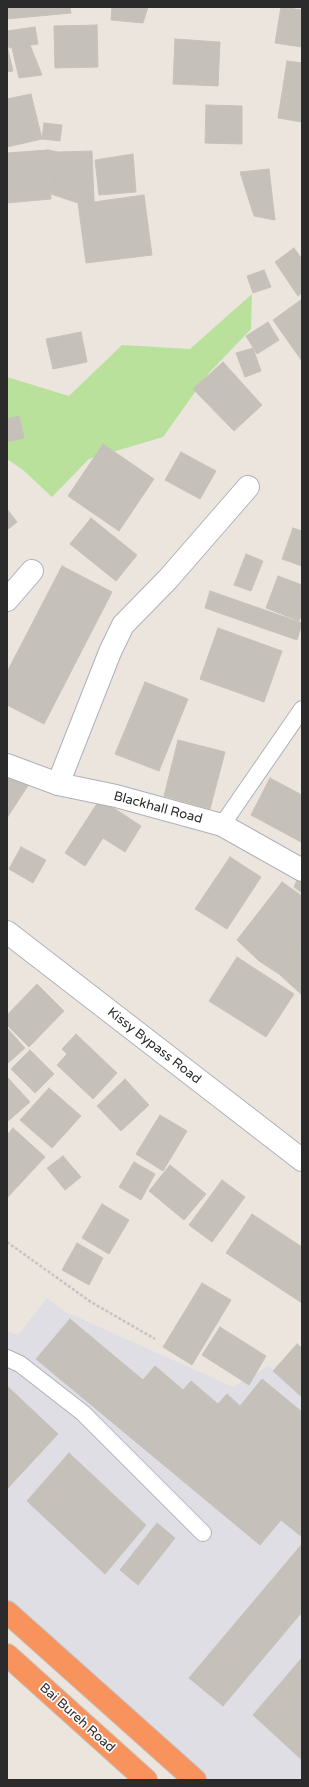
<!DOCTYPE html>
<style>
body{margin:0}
#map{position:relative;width:309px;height:1787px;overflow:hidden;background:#ece5de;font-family:"Varela Round",sans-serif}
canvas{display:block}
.frame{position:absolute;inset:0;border:8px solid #2b2b2b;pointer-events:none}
</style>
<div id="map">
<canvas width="309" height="1787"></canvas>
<div class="frame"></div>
</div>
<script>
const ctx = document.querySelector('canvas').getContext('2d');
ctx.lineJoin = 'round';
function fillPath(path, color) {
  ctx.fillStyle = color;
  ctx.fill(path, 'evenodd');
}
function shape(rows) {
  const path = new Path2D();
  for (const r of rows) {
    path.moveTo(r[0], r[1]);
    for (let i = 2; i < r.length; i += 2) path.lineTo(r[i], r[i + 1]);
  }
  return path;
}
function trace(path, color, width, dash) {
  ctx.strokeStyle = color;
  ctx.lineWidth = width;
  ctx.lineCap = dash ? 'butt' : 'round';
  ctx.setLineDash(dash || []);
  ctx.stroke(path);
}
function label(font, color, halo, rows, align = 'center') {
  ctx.font = font + ' "Varela Round",sans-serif';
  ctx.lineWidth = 3.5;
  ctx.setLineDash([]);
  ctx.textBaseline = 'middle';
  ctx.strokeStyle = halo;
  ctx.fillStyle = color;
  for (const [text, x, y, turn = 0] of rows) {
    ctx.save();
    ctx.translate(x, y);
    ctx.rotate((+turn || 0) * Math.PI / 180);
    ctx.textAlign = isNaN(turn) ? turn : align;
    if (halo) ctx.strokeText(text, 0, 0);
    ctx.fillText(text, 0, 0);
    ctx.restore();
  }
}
const industrial = shape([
 [47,1298,66,1312,233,1387,269,1366,302,1393,302,1780,209,1780,7,1604,7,1331,18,1335]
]);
const green = shape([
 [252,294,251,329,208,374,163,437,89,459,52,497,23,470,7,459,7,377,69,396,122,345,190,349]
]);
const building = shape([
 [7,7,70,7,71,13,7,19,7,7],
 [112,7,148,7,143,23,111,20,112,7],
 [281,7,302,10,302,47,275,43,281,7],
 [97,25,98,67,55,68,54,26,97,25],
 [35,27,38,44,9,48,7,31,35,27],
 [175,39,220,42,218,86,173,84,175,39],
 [30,45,42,75,19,78,12,48,30,45],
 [7,46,13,71,7,72,7,46],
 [287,61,302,63,302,122,278,118,287,61],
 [31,94,42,139,7,147,7,99,31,94],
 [206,105,242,106,242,144,205,143,206,105],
 [44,123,62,125,60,141,42,139,44,123],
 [48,150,51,199,7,203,7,153,48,150],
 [48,150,58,152,92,151,94,202,78,203,51,194,48,150],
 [133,154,136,192,99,195,95,160,133,154],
 [269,169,275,220,254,216,240,172,269,169],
 [144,195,152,255,86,263,78,203,94,202,144,195],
 [294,248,302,259,302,293,298,296,275,262,294,248],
 [264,270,271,287,253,293,247,276,264,270],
 [302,299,302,361,273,320,302,299],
 [268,322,279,340,257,354,246,336,268,322],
 [81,332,87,362,53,369,46,339,81,332],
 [253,348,261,371,245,377,236,353,253,348],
 [223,362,262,405,234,431,193,389,223,362],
 [19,416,24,438,7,442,7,419,19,416],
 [103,444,154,479,119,531,68,496,103,444],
 [181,452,216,471,200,499,165,480,181,452],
 [7,509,17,522,7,530,7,509],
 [91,518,137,555,116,581,70,544,91,518],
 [293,528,302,531,302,566,282,559,293,528],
 [246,554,263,561,251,591,234,585,246,554],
 [62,566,112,592,44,724,7,705,7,672,62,566],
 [278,576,302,585,302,614,299,621,266,608,278,576],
 [210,591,302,623,297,640,205,608,210,591],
 [218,628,282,651,264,702,200,679,218,628],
 [145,682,188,699,159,771,115,754,145,682],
 [178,740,225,752,210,809,164,796,178,740],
 [7,771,29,784,7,818,7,771],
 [270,778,302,795,302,839,301,842,251,815,270,778],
 [100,799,141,826,125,852,103,838,85,866,65,853,100,799],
 [21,847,46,860,33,883,9,869,21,847],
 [230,857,261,877,227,929,195,909,230,857],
 [297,880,302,883,302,893,294,887,297,880],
 [282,882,302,896,302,940,279,974,259,961,237,940,282,882],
 [302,940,302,995,279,974,302,940],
 [237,957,294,994,266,1037,209,1001,237,957],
 [37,984,64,1011,29,1047,7,1025,7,1015,37,984],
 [7,1028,25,1048,7,1064,7,1028],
 [76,1034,117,1073,93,1099,57,1065,67,1054,62,1049,76,1034],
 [30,1050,54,1074,35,1093,11,1069,30,1050],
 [7,1077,30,1102,7,1122,7,1077],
 [125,1079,149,1105,121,1131,97,1106,125,1079],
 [49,1088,81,1116,52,1148,20,1120,49,1088],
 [160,1115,187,1131,163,1171,136,1154,160,1115],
 [13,1128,45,1157,7,1198,7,1135,13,1128],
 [63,1156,81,1177,65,1190,47,1168,63,1156],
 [134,1162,155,1174,141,1200,119,1187,134,1162],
 [170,1165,206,1194,184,1220,149,1191,170,1165],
 [222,1180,245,1197,212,1242,189,1225,222,1180],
 [102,1204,129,1220,109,1254,82,1238,102,1204],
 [252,1214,302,1247,302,1303,226,1253,252,1214],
 [77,1243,103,1258,89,1285,62,1270,77,1243],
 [202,1283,231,1300,192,1365,163,1347,202,1283],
 [70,1319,143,1380,155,1366,183,1390,191,1381,218,1404,227,1394,240,1406,262,1379,302,1412,302,1537,281,1520,260,1545,36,1359,70,1319],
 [220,1327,266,1356,249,1385,202,1355,220,1327],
 [297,1344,302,1348,302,1397,273,1371,297,1344],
 [7,1386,58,1434,7,1489,7,1386],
 [69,1453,146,1525,105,1574,27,1501,69,1453],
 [157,1523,175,1538,138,1585,120,1570,157,1523],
 [302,1544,302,1612,223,1706,189,1678,302,1544],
 [301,1659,302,1659,302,1760,253,1715,301,1659]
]);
const path = shape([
 [7,1242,91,1302,155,1339]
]);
const lane = shape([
 [222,825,302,709],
 [7,1358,20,1364,83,1413,203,1533]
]);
const street = shape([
 [7,600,32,571],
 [58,784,110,652,123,625,168,579,248,487]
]);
const secondary = shape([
 [7,765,58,784,116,796,222,825,302,870],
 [7,932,302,1160]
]);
const highway = shape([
 [7,1612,195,1780],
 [7,1655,146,1780]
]);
const streetNames = [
 ["Blackhall Road",158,808,15],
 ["Kissy Bypass Road",154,1046,38],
 ["Bai Bureh Road",77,1718,42]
];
fillPath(industrial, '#dfdee5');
fillPath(green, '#bae19c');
fillPath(building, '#c5c0b9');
trace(building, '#c8c1b7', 1);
trace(lane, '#aeb1bb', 18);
trace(street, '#aeb1bb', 24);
trace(secondary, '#aeb1bb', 24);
trace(highway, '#c4c4c4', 24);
trace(path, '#c4c4c4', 2.5, [3, 2]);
trace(lane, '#fff', 16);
trace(street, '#fff', 22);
trace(secondary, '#fff', 22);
trace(highway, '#f8935d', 22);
label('13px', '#2b2b2b', '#fff', streetNames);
</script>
